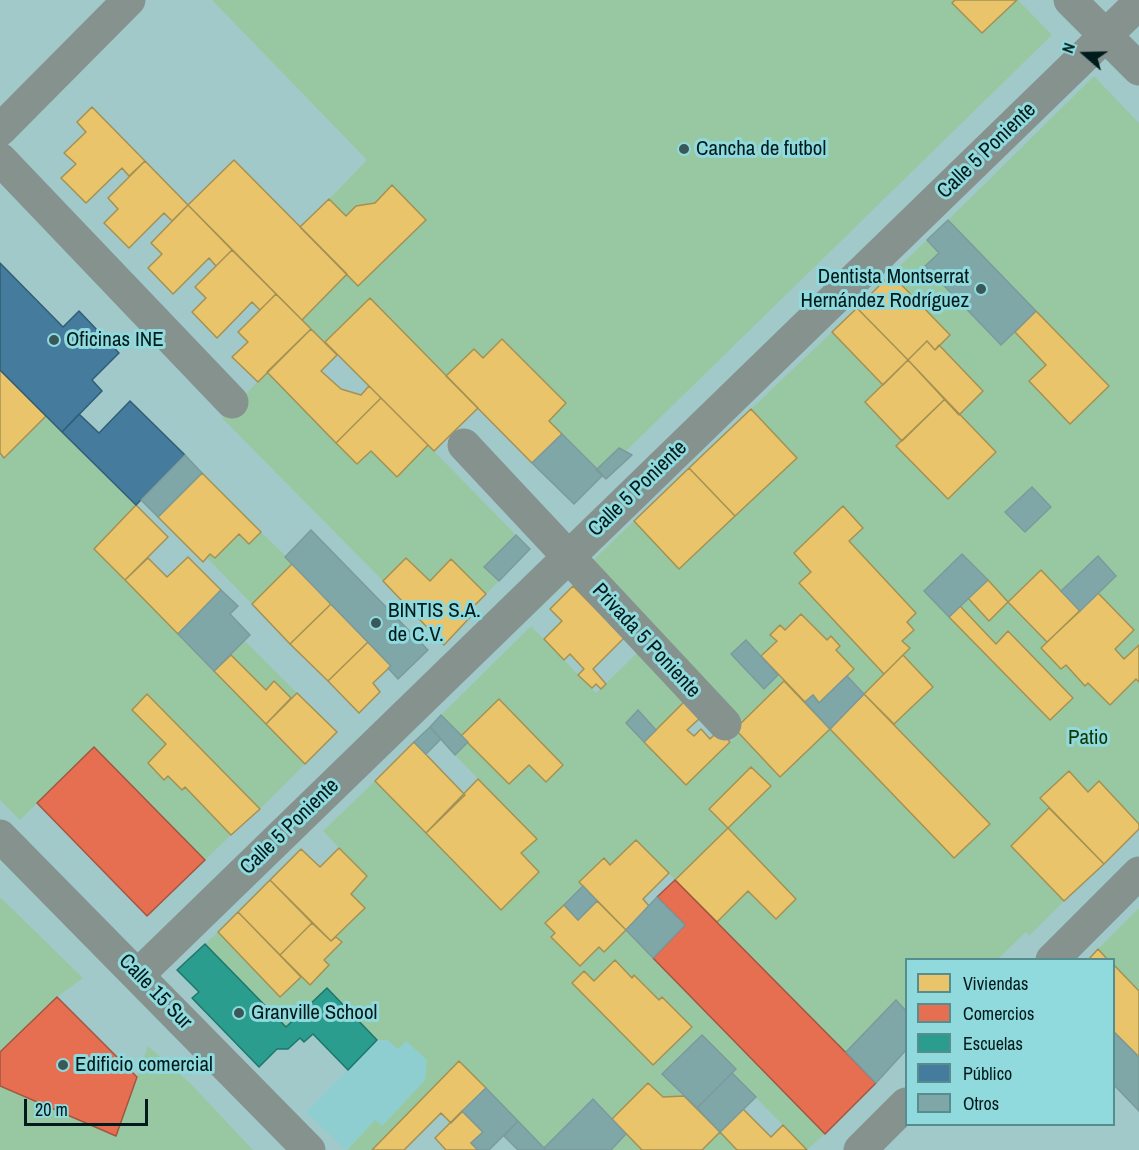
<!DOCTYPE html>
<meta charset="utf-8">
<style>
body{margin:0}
#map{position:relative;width:1139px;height:1150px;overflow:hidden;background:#a2c9ca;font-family:"Archivo Narrow",sans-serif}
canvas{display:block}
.legend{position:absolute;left:905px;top:958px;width:210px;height:168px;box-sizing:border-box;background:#90d9dc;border:2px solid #568d8f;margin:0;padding:8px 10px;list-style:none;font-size:18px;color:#001b1c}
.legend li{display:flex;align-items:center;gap:12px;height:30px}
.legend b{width:30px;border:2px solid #568d8f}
.north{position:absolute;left:1055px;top:24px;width:60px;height:60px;-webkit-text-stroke:4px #90d9dc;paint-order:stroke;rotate:290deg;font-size:16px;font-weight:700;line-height:24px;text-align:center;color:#001b1c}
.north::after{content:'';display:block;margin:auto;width:21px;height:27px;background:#001b1c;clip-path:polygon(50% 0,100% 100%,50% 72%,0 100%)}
.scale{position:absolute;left:24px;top:1099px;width:124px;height:27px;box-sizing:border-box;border:3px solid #001b1c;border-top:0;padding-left:8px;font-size:18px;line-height:21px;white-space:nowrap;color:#001b1c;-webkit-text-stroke:4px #90d9dc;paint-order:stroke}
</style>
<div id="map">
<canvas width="1139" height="1150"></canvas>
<ul class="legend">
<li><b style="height:16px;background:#e9c46a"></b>Viviendas</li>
<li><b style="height:16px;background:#e76f51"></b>Comercios</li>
<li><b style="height:16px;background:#2a9d8f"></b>Escuelas</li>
<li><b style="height:16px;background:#457b9d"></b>Público</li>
<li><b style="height:16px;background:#80a7a8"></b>Otros</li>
</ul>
<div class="north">N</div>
<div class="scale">20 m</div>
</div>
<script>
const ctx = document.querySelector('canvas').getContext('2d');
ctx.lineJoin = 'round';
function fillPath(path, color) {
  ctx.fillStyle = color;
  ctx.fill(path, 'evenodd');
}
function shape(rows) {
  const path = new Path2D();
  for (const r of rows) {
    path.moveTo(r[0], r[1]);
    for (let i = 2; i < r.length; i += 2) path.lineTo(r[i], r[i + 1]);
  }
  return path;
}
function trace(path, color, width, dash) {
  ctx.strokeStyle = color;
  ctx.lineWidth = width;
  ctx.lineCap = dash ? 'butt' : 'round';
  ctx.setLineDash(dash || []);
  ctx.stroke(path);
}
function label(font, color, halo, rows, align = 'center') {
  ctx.font = font + ' "Archivo Narrow",sans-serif';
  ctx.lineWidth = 6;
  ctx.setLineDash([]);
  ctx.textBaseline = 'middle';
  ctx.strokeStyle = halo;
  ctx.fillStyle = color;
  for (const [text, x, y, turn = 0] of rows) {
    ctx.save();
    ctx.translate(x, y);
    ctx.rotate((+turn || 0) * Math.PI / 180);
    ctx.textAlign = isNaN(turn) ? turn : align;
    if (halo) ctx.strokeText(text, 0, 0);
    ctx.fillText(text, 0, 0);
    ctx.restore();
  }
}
const built = shape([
 [377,1040,406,1041,427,1060,425,1080,382,1126,375,1120,346,1150,306,1112]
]);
const green = shape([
 [212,0,955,0,952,3,982,33,1018,0,1052,35,624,453,619,448,596,470,549,421,566,403,503,339,483,358,474,349,446,376,370,298,325,342,302,320,347,274,358,286,425,220,392,185,375,203,356,206,346,216,329,199,367,160],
 [1094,76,1139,123,1139,645,1124,659,1115,649,1134,630,1098,593,1098,556,1061,591,1041,570,1008,602,1047,642,1041,648,1061,669,1066,665,1085,685,1088,683,1110,705,1136,679,1139,682,1139,824,1099,782,1088,792,1068,772,1041,798,1049,808,1011,846,1064,901,1029,936,1026,932,998,959,906,960,906,1011,896,1001,846,1052,717,922,748,891,776,919,796,899,728,828,675,880,636,840,610,865,603,858,580,882,583,886,546,923,555,933,552,937,580,966,599,947,604,951,626,930,825,1134,807,1150,732,1073,736,1069,702,1035,662,1074,684,1096,663,1097,648,1083,612,1119,592,1099,544,1148,459,1061,372,1150,347,1150,375,1120,382,1126,425,1080,427,1060,406,1041,398,1049,388,1040,377,1040,327,989,286,1027,205,944,218,932,280,996,301,977,310,985,329,965,324,960,342,943,336,937,365,908,351,894,367,876,323,831,375,781,501,910,539,872,521,853,536,839,455,755,468,742,509,784,529,765,546,782,563,765,499,699,461,736,441,715,531,626,596,693,638,652,685,701,656,730,638,711,626,723,686,785,739,734,780,777,830,729,954,858,989,824,894,724,933,687,903,655,909,648,902,641,914,630,907,622,916,613,849,541,863,528,843,506,794,553,811,572,799,583,884,674,864,694,847,676,854,669,836,650,840,646,831,636,827,640,801,614,785,630,771,635,777,641,761,656,746,640,731,654,764,688,778,675,784,681,735,729,584,569,634,521,680,569,796,458,751,409,832,332,883,385,865,403,902,441,896,446,948,499,996,452,959,415,983,391,939,345,949,334,891,274,927,240,939,253,925,267,1000,345,1015,332,1046,365,1029,381,1070,424,1109,387,948,220],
 [1031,488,1050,507,1025,532,1005,511],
 [962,554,1008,602,989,620,968,598,960,606,996,644,1009,631,1072,698,946,613,924,591],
 [751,767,770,786,710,809,710,808],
 [615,961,632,978,635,975,659,1000,662,997,692,1028,653,1065,572,983,584,971,594,981],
 [267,372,336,443,371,451,397,476,428,445,516,535,484,567,499,581,486,594,451,559,430,581,406,558,383,581,222,418],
 [46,416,136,505,94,549,305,764,260,809,132,710,166,744,148,763,163,779,168,776,181,790,185,787,231,835,205,860,94,747,20,820,0,800,0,458,2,455,5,458],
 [261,532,293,563,252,604,206,557,210,554,215,558,239,534,249,544],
 [245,641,297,693,291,698,274,681,266,690,231,655],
 [0,897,83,978,57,997,0,1052],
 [1139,908,1139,991,1114,965,1114,960,1108,959,1098,949],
 [148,1046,191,1084,253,1150,0,1150,0,1086,116,1136],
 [720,1132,737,1150,702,1150],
 [626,1134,642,1150,611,1150]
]);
const homes = shape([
 [955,0,1017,0,982,33,952,3,955,0],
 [92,107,145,161,129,176,122,168,86,203,61,178,76,164,64,153,86,132,77,122,92,107],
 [234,160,347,274,302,320,188,205,234,160],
 [145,161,188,205,172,221,164,213,129,248,104,223,118,209,108,198,145,161],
 [392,185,426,220,358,286,300,227,329,199,346,216,356,206,375,203,392,185],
 [188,205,232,250,216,266,209,258,173,294,148,268,162,254,151,243,188,205],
 [232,250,276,294,260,310,252,302,217,338,192,312,206,298,195,287,232,250],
 [891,274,950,335,935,350,927,341,908,360,857,308,891,274],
 [276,294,311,329,258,382,232,357,248,342,238,332,276,294],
 [370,298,478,408,434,451,325,342,370,298],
 [857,308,908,360,883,385,832,332,857,308],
 [1036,311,1109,386,1070,424,1029,381,1046,365,1015,332,1036,311],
 [311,329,337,355,321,371,341,389,361,395,369,386,381,398,336,443,267,372,311,329],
 [502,339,566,403,549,421,562,434,532,463,446,376,474,349,483,358,502,339],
 [927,341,935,350,939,345,983,391,959,415,908,360,927,341],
 [908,360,945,399,902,441,865,402,908,360],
 [0,370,46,416,4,458,0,453,0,370],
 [381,398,428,445,397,477,371,451,357,464,336,443,381,398],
 [945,399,996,452,948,499,896,446,945,399],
 [751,409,797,458,735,516,689,468,751,409],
 [689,468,735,516,679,569,634,521,689,468],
 [202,473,261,532,249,544,239,534,215,558,210,554,203,562,158,517,202,473],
 [136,505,168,537,125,580,94,549,136,505],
 [843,506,863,528,849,541,916,613,907,622,914,630,902,641,910,648,884,674,799,583,811,572,794,553,843,506],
 [188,557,221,590,178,634,125,580,148,558,167,577,188,557],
 [406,558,430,581,451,559,486,594,472,608,475,612,444,645,383,581,406,558],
 [293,563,331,604,290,644,252,604,293,563],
 [1041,570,1080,611,1047,642,1008,602,1041,570],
 [988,580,1008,602,989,621,968,598,988,580],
 [573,586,624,638,593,669,606,684,601,689,596,684,592,688,578,675,584,669,570,654,564,660,544,639,562,621,550,609,573,586],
 [1098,593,1134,630,1115,649,1124,659,1139,645,1139,682,1136,679,1110,705,1088,683,1085,686,1066,665,1061,669,1041,648,1098,593],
 [331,604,368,642,328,681,290,644,331,604],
 [960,606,996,644,1008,631,1073,698,1050,720,949,617,960,606],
 [801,614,827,640,831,636,840,646,836,650,854,669,819,703,813,695,805,702,761,656,777,641,770,635,780,625,785,630,801,614],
 [368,642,391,666,373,683,380,692,359,713,328,681,368,642],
 [231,655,266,690,274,681,291,698,266,724,214,671,231,655],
 [903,655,933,687,894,724,864,694,903,655],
 [784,681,830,729,780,777,735,729,784,681],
 [297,693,337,732,305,764,266,724,297,693],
 [147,694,260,809,231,835,185,787,182,790,168,776,164,780,148,763,166,744,132,710,147,694],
 [864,694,990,824,954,858,830,729,864,694],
 [499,699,563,765,546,782,529,765,509,784,461,736,499,699],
 [685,701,701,717,687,730,694,736,701,729,710,739,719,730,730,742,686,785,644,742,685,701],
 [414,742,465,795,426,833,375,781,414,742],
 [751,767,771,786,728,828,709,809,751,767],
 [1069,771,1088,792,1099,781,1139,824,1139,829,1104,864,1040,798,1069,771],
 [478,779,537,839,521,853,539,872,501,910,426,833,478,779],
 [1049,808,1104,864,1064,901,1011,846,1049,808],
 [728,828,796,899,776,919,748,891,717,922,675,880,728,828],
 [636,840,669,873,643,899,649,906,626,930,579,882,604,858,610,865,636,840],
 [339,848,367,876,351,894,365,908,331,941,270,880,301,849,320,867,339,848],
 [270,880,312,923,280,955,238,912,270,880],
 [597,901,626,930,604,952,599,947,580,966,551,937,555,933,545,923,564,905,578,920,597,901],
 [238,912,301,977,280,997,218,932,238,912],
 [312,923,331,941,336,937,342,942,324,960,329,965,310,985,280,955,312,923],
 [1098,949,1108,960,1088,960,1098,949],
 [615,960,632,978,634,975,659,1000,662,997,692,1027,653,1065,572,983,584,971,594,981,615,960],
 [1114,965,1139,991,1139,1057,1114,1032,1114,965],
 [459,1061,486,1088,451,1123,441,1113,404,1150,372,1150,459,1061],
 [648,1083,663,1097,684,1096,720,1132,702,1150,642,1150,612,1119,648,1083],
 [743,1109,771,1137,783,1125,807,1150,737,1150,720,1132,743,1109],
 [462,1111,483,1132,471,1143,478,1150,446,1150,435,1138,462,1111]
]);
const shops = shape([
 [94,747,205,860,147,916,37,803,94,747],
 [675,880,876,1083,825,1134,653,958,685,925,657,897,675,880],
 [57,997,137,1077,116,1136,0,1086,0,1052,57,997]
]);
const schools = shape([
 [205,944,286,1027,327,988,377,1040,348,1070,313,1034,304,1042,300,1038,288,1049,277,1049,259,1067,192,998,199,992,177,970,205,944]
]);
const public = shape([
 [0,263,63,327,79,311,119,353,92,380,102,391,62,432,0,370,0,263],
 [130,401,185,455,136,505,62,432,79,414,99,433,130,401]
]);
const building = shape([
 [948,220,1036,311,1001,345,925,266,939,253,927,240,948,220],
 [562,434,603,475,574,504,532,463,562,434],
 [619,448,632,455,606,479,596,470,619,448],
 [185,455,202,473,158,517,141,500,185,455],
 [1032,487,1051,507,1025,532,1005,512,1032,487],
 [311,530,428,650,398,679,388,668,391,666,285,557,311,530],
 [516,535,530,549,499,581,484,567,516,535],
 [962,554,988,580,949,617,924,591,962,554],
 [1098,556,1116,576,1080,611,1061,591,1098,556],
 [221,590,238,606,230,614,250,635,214,671,178,634,221,590],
 [746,640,778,675,764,689,731,654,746,640],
 [847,676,864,694,830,729,805,702,813,695,819,703,847,676],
 [638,710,656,730,644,742,626,723,638,710],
 [441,715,468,742,455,755,430,727,441,715],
 [430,727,441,739,426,754,414,742,430,727],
 [583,886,597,901,578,920,564,905,583,886],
 [657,897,685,925,653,958,626,930,657,897],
 [896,1000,906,1011,906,1050,876,1083,846,1052,896,1000],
 [1114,1032,1139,1057,1139,1111,1114,1085,1114,1032],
 [702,1035,736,1069,697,1108,662,1074,702,1035],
 [732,1073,756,1097,720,1132,697,1108,732,1073],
 [486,1088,518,1121,489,1150,478,1150,471,1143,483,1132,462,1111,486,1088],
 [593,1099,626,1134,611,1150,546,1150,544,1148,593,1099],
 [518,1121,544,1148,546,1150,518,1150,504,1136,518,1121]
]);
const minor = shape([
 [1070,0,1139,69],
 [0,130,129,0],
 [0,159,232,402],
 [464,445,725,724],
 [0,836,309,1150],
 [1052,960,1139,873],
 [138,975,1139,3],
 [860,1150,906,1104]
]);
const markers = [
 [684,149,6,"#395859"],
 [981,289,6,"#395859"],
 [54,340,6,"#395859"],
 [376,623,6,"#395859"],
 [239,1013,6,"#395859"],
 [63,1065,6,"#395859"]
];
const poiNames = [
 ["Cancha de futbol",696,149],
 ["Dentista Montserrat",969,277,"right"],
 ["Hernández Rodríguez",969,301,"right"],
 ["Oficinas INE",66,340],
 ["BINTIS S.A.",388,611],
 ["de C.V.",388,635],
 ["Granville School",251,1013],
 ["Edificio comercial",75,1065]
];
const streetNames = [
 ["Calle 5 Poniente",987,151,-44],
 ["Calle 5 Poniente",638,489,-44],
 ["Privada 5 Poniente",646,641,47],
 ["Calle 5 Poniente",290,827,-44],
 ["Calle 15 Sur",155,992,46]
];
const parkNames = [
 ["Patio",1088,738]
];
fillPath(built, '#8eced1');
fillPath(green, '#98c8a1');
fillPath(homes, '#e9c46a');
trace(homes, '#a39153', 1.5);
fillPath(shops, '#e76f51');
trace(shops, '#a25641', 1.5);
fillPath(schools, '#2a9d8f');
trace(schools, '#1d766c', 1.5);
fillPath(public, '#457b9d');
trace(public, '#305e76', 1.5);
fillPath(building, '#80a7a8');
trace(building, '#7b9a9b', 1.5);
trace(minor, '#85928e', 33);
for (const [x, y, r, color] of markers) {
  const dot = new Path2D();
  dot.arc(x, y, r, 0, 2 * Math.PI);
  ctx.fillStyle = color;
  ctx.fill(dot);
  trace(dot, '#90d9dc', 2);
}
label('21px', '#001b1c', '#90d9dc', poiNames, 'left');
label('21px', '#001b1c', '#90d9dc', streetNames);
label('21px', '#0f3702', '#90d9dc', parkNames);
</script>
